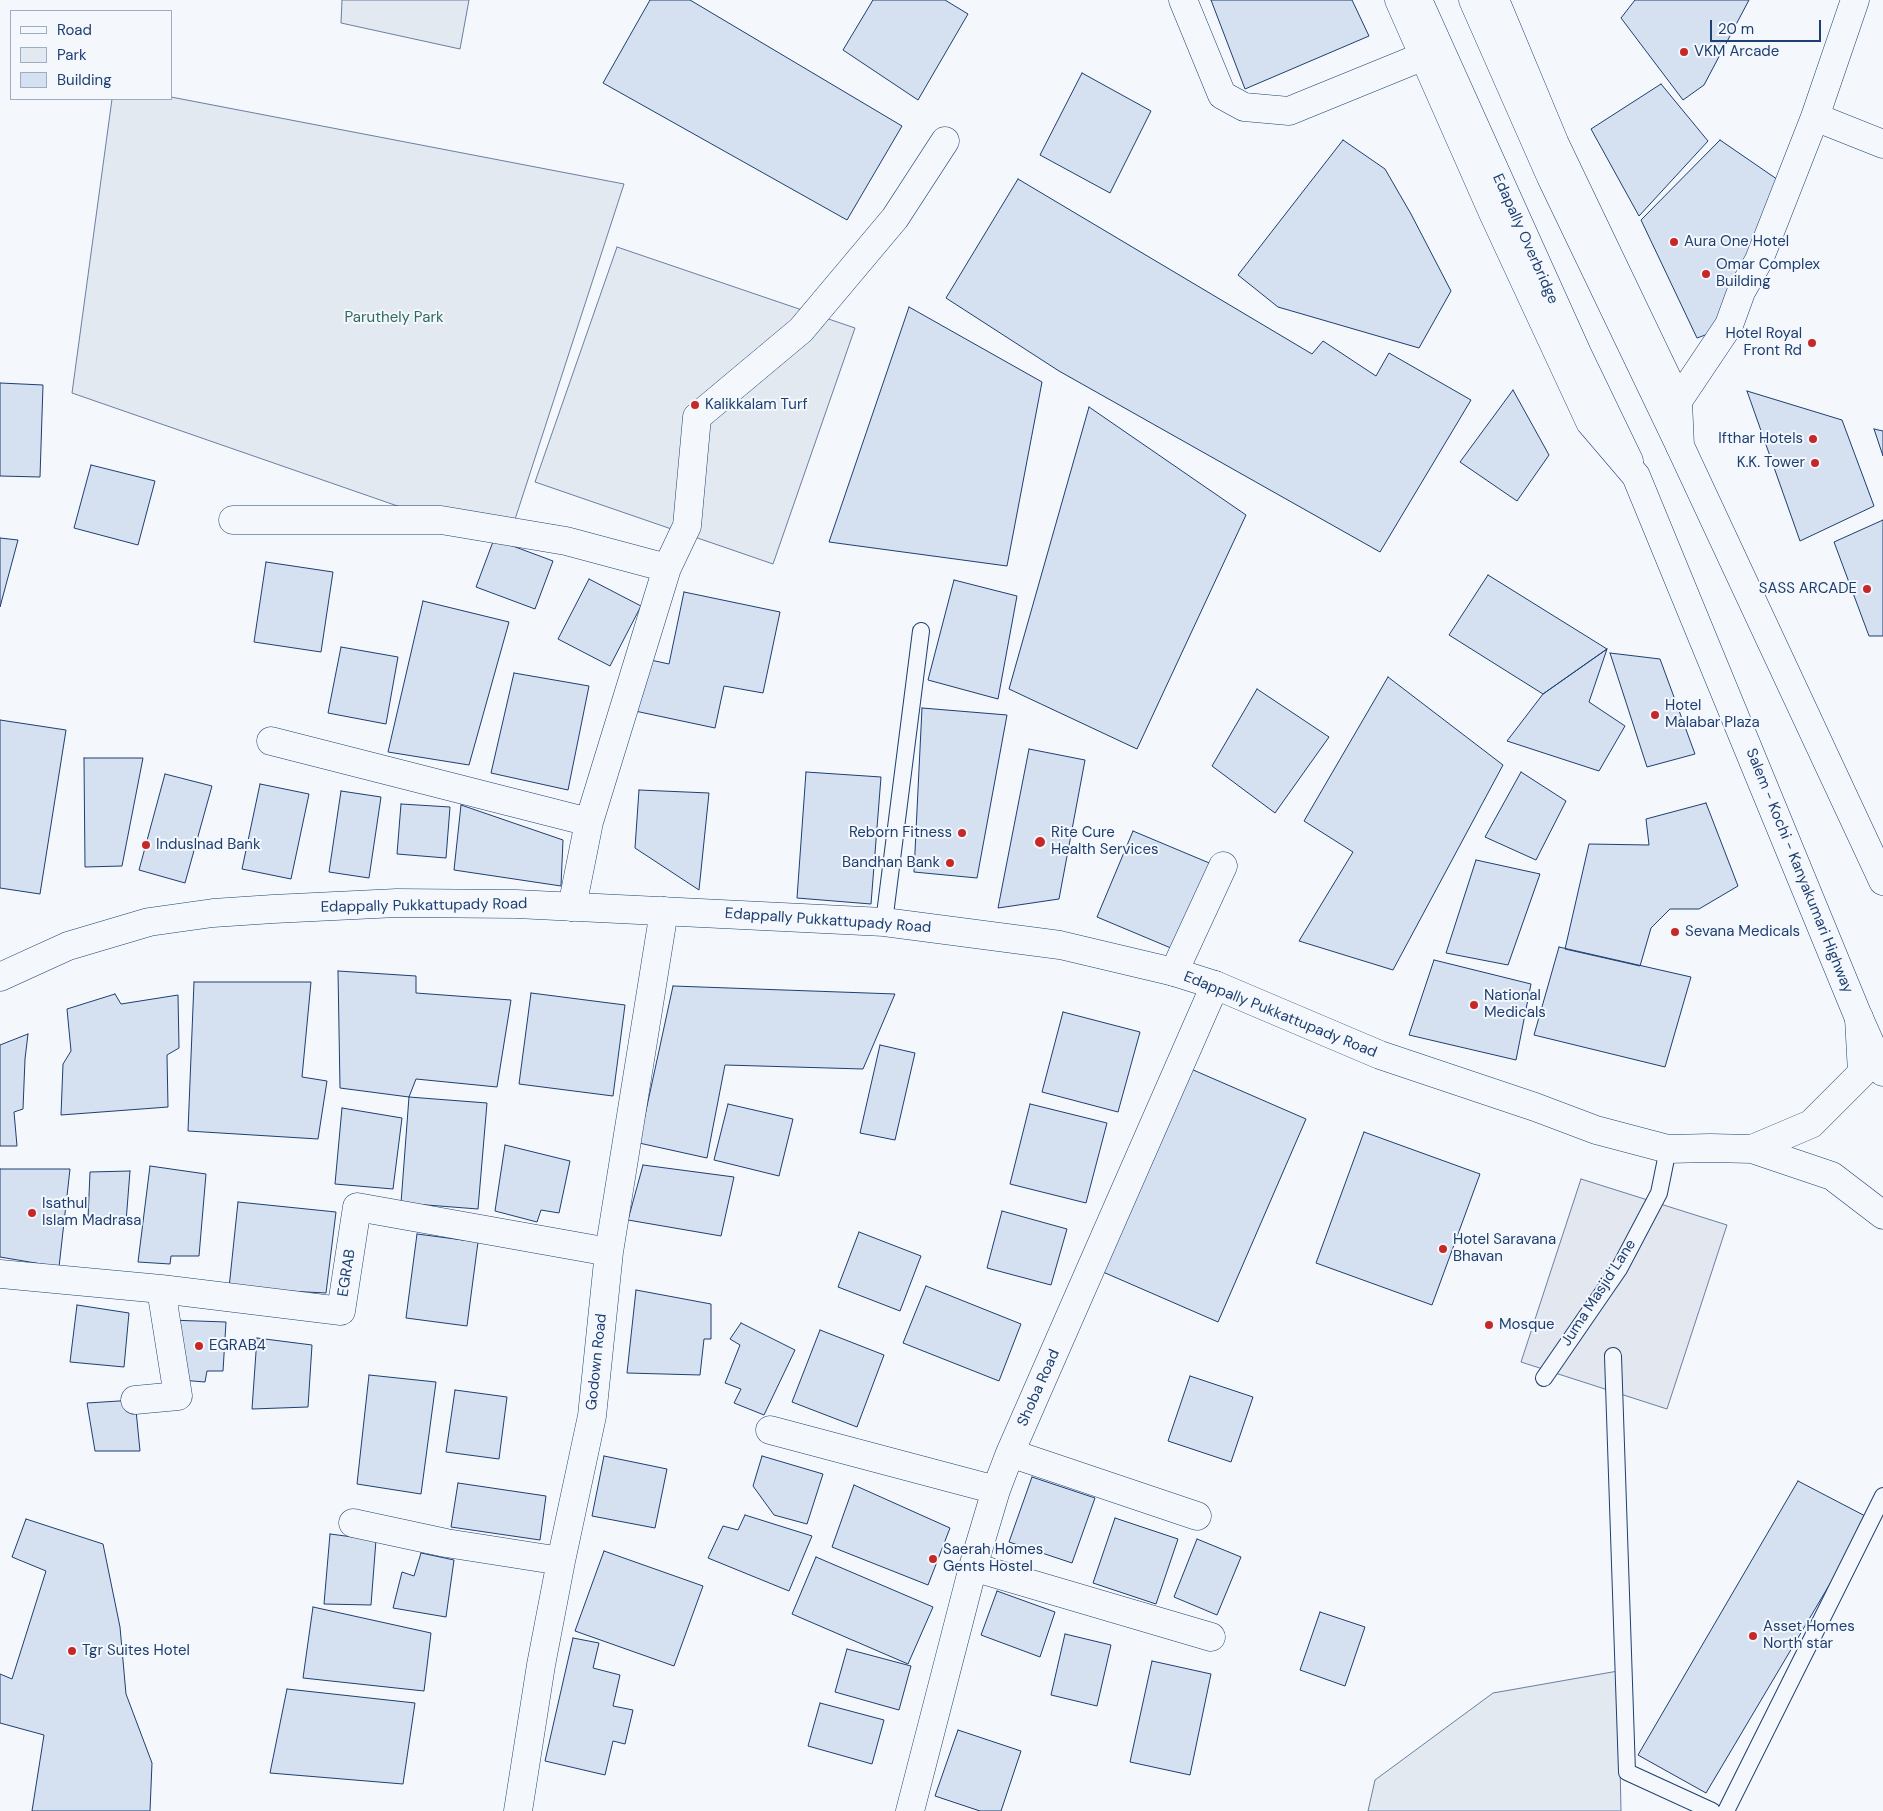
<!DOCTYPE html>
<style>
body{margin:0}
#map{position:relative;width:1883px;height:1811px;overflow:hidden;background:#f4f7fb;font-family:"DM Sans",sans-serif}
canvas{display:block}
.legend{position:absolute;left:10px;top:10px;width:162px;height:90px;box-sizing:border-box;background:#f4f7fb;border:1px solid #9eadc5;margin:0;padding:6px 9px;list-style:none;font-size:15px;color:#1d3f73}
.legend li{display:flex;align-items:center;gap:10px;height:25px}
.legend b{width:25px;border:1px solid #9eadc5}
.scale{position:absolute;left:1710px;top:20px;width:111px;height:22px;box-sizing:border-box;border:2px solid #1d3f73;border-top:0;padding-left:6px;font-size:15px;line-height:18px;white-space:nowrap;color:#1d3f73;-webkit-text-stroke:4px #f4f7fb;paint-order:stroke}
</style>
<div id="map">
<canvas width="1883" height="1811"></canvas>
<ul class="legend">
<li><b style="height:6px;background:#f4f7fb"></b>Road</li>
<li><b style="height:14px;background:#e3e9f0"></b>Park</li>
<li><b style="height:14px;background:#d5e0f0"></b>Building</li>
</ul>
<div class="scale">20 m</div>
</div>
<script>
const ctx = document.querySelector('canvas').getContext('2d');
ctx.lineJoin = 'round';
function fillPath(path, color) {
  ctx.fillStyle = color;
  ctx.fill(path, 'evenodd');
}
function shape(rows) {
  const path = new Path2D();
  for (const r of rows) {
    path.moveTo(r[0], r[1]);
    for (let i = 2; i < r.length; i += 2) path.lineTo(r[i], r[i + 1]);
  }
  return path;
}
function trace(path, color, width, dash) {
  ctx.strokeStyle = color;
  ctx.lineWidth = width;
  ctx.lineCap = dash ? 'butt' : 'round';
  ctx.setLineDash(dash || []);
  ctx.stroke(path);
}
function label(font, color, halo, rows, align = 'center') {
  ctx.font = font + ' "DM Sans",sans-serif';
  ctx.lineWidth = 4;
  ctx.setLineDash([]);
  ctx.textBaseline = 'middle';
  ctx.strokeStyle = halo;
  ctx.fillStyle = color;
  for (const [text, x, y, turn = 0] of rows) {
    ctx.save();
    ctx.translate(x, y);
    ctx.rotate((+turn || 0) * Math.PI / 180);
    ctx.textAlign = isNaN(turn) ? turn : align;
    if (halo) ctx.strokeText(text, 0, 0);
    ctx.fillText(text, 0, 0);
    ctx.restore();
  }
}
const green = shape([
 [342,0,469,0,460,49,341,23,342,0],
 [171,97,624,184,507,544,72,393,112,99,171,99,171,97],
 [617,247,855,328,773,564,535,482,617,247],
 [1618,1671,1621,1811,1368,1811,1375,1780,1493,1693,1618,1671]
]);
const parking = shape([
 [1581,1179,1727,1225,1667,1409,1521,1362,1581,1179]
]);
const building = shape([
 [650,0,690,0,902,126,847,220,603,83,650,0],
 [873,0,945,0,968,14,918,100,843,50,873,0],
 [1211,0,1352,0,1369,36,1245,89,1211,0],
 [1635,0,1749,0,1704,85,1683,100,1621,18,1635,0],
 [1082,73,1151,111,1110,193,1040,155,1082,73],
 [1661,84,1708,141,1639,216,1591,129,1661,84],
 [1343,140,1385,169,1411,214,1451,291,1419,348,1278,307,1238,275,1343,140],
 [1720,140,1784,184,1722,329,1697,338,1641,220,1720,140],
 [1018,179,1312,354,1323,341,1376,376,1389,353,1471,400,1380,552,1059,371,946,298,1018,179],
 [909,307,1042,382,1007,566,829,542,909,307],
 [0,383,43,385,40,477,0,476,0,383],
 [1513,390,1549,455,1517,501,1460,462,1513,390],
 [1747,391,1842,420,1874,506,1800,541,1747,391],
 [1089,407,1246,515,1137,749,1009,689,1089,407],
 [1874,429,1883,431,1883,456,1874,429],
 [91,465,155,481,138,545,74,528,91,465],
 [1883,520,1883,636,1869,636,1834,542,1883,520],
 [0,538,18,540,0,607,0,538],
 [494,539,553,561,535,609,476,587,494,539],
 [266,562,333,572,321,652,254,642,266,562],
 [1488,575,1607,649,1543,694,1449,635,1488,575],
 [589,579,641,606,610,666,558,639,589,579],
 [954,580,1017,596,998,699,928,680,954,580],
 [684,592,780,612,763,693,724,686,715,728,635,711,646,659,669,664,684,592],
 [423,601,509,622,469,765,388,752,423,601],
 [341,647,398,657,386,724,328,713,341,647],
 [1607,649,1589,702,1625,726,1599,771,1507,741,1543,694,1607,649],
 [1610,653,1660,659,1695,754,1647,767,1610,653],
 [514,673,589,686,568,790,491,773,514,673],
 [1388,677,1503,765,1393,970,1299,941,1353,852,1304,821,1388,677],
 [1257,689,1329,737,1275,813,1212,766,1257,689],
 [922,708,1007,715,977,878,914,872,922,708],
 [0,720,66,730,40,894,0,888,0,720],
 [1029,749,1085,760,1059,899,998,908,1029,749],
 [84,758,143,758,122,866,85,867,84,758],
 [806,772,881,777,871,904,797,898,806,772],
 [1521,772,1566,801,1536,860,1485,837,1521,772],
 [165,774,212,786,185,883,139,870,165,774],
 [260,784,309,794,291,879,242,869,260,784],
 [639,790,709,793,699,890,635,848,639,790],
 [341,791,381,797,369,878,329,872,341,791],
 [1706,803,1738,886,1699,909,1670,909,1651,928,1640,966,1565,949,1589,844,1649,845,1646,819,1706,803],
 [401,804,450,807,446,858,397,854,401,804],
 [461,805,563,840,561,886,454,870,461,805],
 [1133,831,1214,865,1178,951,1097,917,1133,831],
 [1476,860,1540,874,1508,965,1446,953,1476,860],
 [1559,947,1691,977,1665,1067,1534,1035,1559,947],
 [1434,960,1531,984,1516,1060,1409,1035,1434,960],
 [338,971,416,976,416,993,511,1000,497,1087,416,1079,409,1097,340,1088,338,971],
 [194,982,311,982,302,1077,327,1081,318,1139,188,1131,194,982],
 [673,986,895,994,863,1069,725,1065,707,1158,639,1143,673,986],
 [531,993,625,1005,613,1096,519,1084,531,993],
 [115,994,121,1004,178,995,179,1048,167,1055,168,1107,61,1115,63,1064,71,1051,67,1009,115,994],
 [1063,1012,1140,1032,1118,1112,1042,1092,1063,1012],
 [28,1034,25,1059,23,1109,14,1112,17,1146,0,1146,0,1045,28,1034],
 [880,1045,915,1053,895,1140,860,1133,880,1045],
 [1191,1069,1306,1119,1218,1322,1103,1272,1191,1069],
 [409,1097,487,1103,478,1209,401,1203,409,1097],
 [728,1104,793,1119,779,1176,714,1160,728,1104],
 [1030,1104,1107,1123,1086,1203,1010,1184,1030,1104],
 [342,1108,402,1118,393,1189,335,1184,342,1108],
 [1364,1132,1480,1174,1432,1305,1316,1263,1364,1132],
 [505,1145,570,1161,559,1213,541,1210,537,1222,495,1211,505,1145],
 [643,1165,734,1177,721,1236,628,1220,643,1165],
 [150,1166,206,1174,199,1256,171,1256,170,1264,138,1262,150,1166],
 [0,1169,70,1169,59,1267,0,1257,0,1169],
 [130,1171,126,1222,88,1219,90,1172,130,1171],
 [238,1202,336,1212,326,1293,229,1288,238,1202],
 [1002,1211,1067,1229,1051,1285,987,1268,1002,1211],
 [859,1232,921,1256,900,1311,838,1287,859,1232],
 [417,1234,478,1242,467,1326,406,1318,417,1234],
 [926,1286,1021,1324,999,1381,903,1343,926,1286],
 [636,1290,711,1304,711,1339,704,1339,700,1375,627,1373,636,1290],
 [77,1305,129,1313,124,1367,70,1362,77,1305],
 [169,1320,226,1322,223,1371,207,1371,205,1382,180,1380,169,1320],
 [741,1323,795,1350,764,1415,734,1403,741,1389,725,1383,740,1345,730,1339,741,1323],
 [820,1330,884,1355,857,1427,792,1402,820,1330],
 [257,1338,312,1345,308,1407,252,1409,257,1338],
 [369,1375,436,1382,421,1494,357,1484,369,1375],
 [1190,1376,1253,1397,1231,1462,1168,1441,1190,1376],
 [455,1390,507,1397,499,1459,446,1452,455,1390],
 [135,1400,140,1451,95,1451,87,1403,135,1400],
 [604,1456,667,1469,655,1528,592,1516,604,1456],
 [762,1456,823,1474,807,1524,774,1515,753,1486,762,1456],
 [1032,1477,1095,1498,1072,1563,1009,1542,1032,1477],
 [1798,1481,1869,1518,1706,1793,1638,1755,1798,1481],
 [458,1483,546,1496,540,1540,451,1527,458,1483],
 [854,1485,950,1528,928,1585,832,1547,854,1485],
 [745,1515,812,1536,789,1591,708,1558,723,1526,738,1530,745,1515],
 [1115,1518,1178,1539,1156,1604,1093,1583,1115,1518],
 [26,1519,103,1544,120,1627,126,1694,152,1763,150,1811,32,1811,44,1735,0,1723,0,1674,12,1679,46,1571,12,1557,26,1519],
 [330,1534,376,1540,371,1605,324,1604,330,1534],
 [1197,1539,1241,1557,1217,1615,1174,1597,1197,1539],
 [604,1551,703,1586,674,1666,575,1631,604,1551],
 [421,1553,454,1560,446,1617,393,1608,402,1572,414,1576,421,1553],
 [816,1557,933,1607,908,1664,792,1614,816,1557],
 [997,1591,1055,1612,1040,1657,981,1635,997,1591],
 [313,1607,431,1633,424,1691,303,1678,313,1607],
 [1320,1612,1365,1627,1345,1686,1300,1670,1320,1612],
 [1065,1634,1111,1645,1097,1706,1051,1695,1065,1634],
 [573,1638,599,1643,593,1668,620,1675,613,1706,633,1710,625,1744,613,1741,605,1775,545,1761,573,1638],
 [847,1649,911,1666,899,1710,835,1692,847,1649],
 [1152,1661,1211,1674,1190,1775,1130,1762,1152,1661],
 [287,1689,415,1703,403,1784,270,1773,287,1689],
 [820,1703,884,1720,872,1764,808,1746,820,1703],
 [958,1730,1021,1751,1001,1811,980,1811,935,1796,958,1730]
]);
const lane = shape([
 [884,922,921,631],
 [1613,1356,1627,1772,1712,1811],
 [1544,1378,1619,1269,1659,1193,1668,1149],
 [1726,1811,1883,1496]
]);
const street = shape([
 [1183,0,1222,95,1244,107,1289,111,1424,56],
 [1815,117,1855,0],
 [1678,401,1729,325,1741,292,1759,260,1815,117,1883,144],
 [233,520,441,520,566,541,667,568],
 [271,741,589,822],
 [572,907,589,822,667,568,687,526,697,417,801,330,895,218,945,141],
 [1174,972,1223,866],
 [0,1274,161,1289,341,1311,357,1207,609,1252],
 [135,1400,178,1396,161,1289],
 [770,1430,996,1490],
 [1010,1453,1197,1516],
 [353,1523,446,1543,561,1561],
 [1211,1637,973,1567,996,1490,1010,1453,1215,985],
 [518,1811,541,1665,561,1561,592,1416,609,1252,664,911],
 [910,1811,973,1567]
]);
const secondary = shape([
 [0,977,68,946,149,922,213,913,273,909,397,903,516,904,884,922,1060,945,1174,972,1215,985,1380,1055,1535,1107,1596,1130,1668,1149,1710,1148,1752,1149,1832,1176,1883,1215],
 [1752,1149,1811,1124,1862,1073,1859,1018]
]);
const primary = shape([
 [1418,0,1577,353,1629,461],
 [1473,0,1551,177,1680,446]
]);
const highway = shape([
 [1399,0,1493,213,1590,422,1636,476,1858,1016,1883,1072],
 [1495,0,1555,144,1678,401,1680,446,1883,881]
]);
const markers = [
 [1684,52,5,"#c62828"],
 [1674,242,5,"#c62828"],
 [1706,274,5,"#c62828"],
 [1812,343,5,"#c62828"],
 [695,405,5,"#c62828"],
 [1813,439,5,"#c62828"],
 [1815,463,5,"#c62828"],
 [1867,589,5,"#c62828"],
 [1655,715,5,"#c62828"],
 [962,833,5,"#c62828"],
 [1040,842,6,"#c62828"],
 [146,845,5,"#c62828"],
 [950,863,5,"#c62828"],
 [1675,932,5,"#c62828"],
 [1474,1005,5,"#c62828"],
 [32,1213,5,"#c62828"],
 [1443,1249,5,"#c62828"],
 [1489,1325,5,"#c62828"],
 [199,1346,5,"#c62828"],
 [933,1559,5,"#c62828"],
 [1753,1636,5,"#c62828"],
 [72,1651,5,"#c62828"]
];
const poiNames = [
 ["VKM Arcade",1694,52],
 ["Aura One Hotel",1684,242],
 ["Omar Complex",1716,265],
 ["Building",1716,282],
 ["Hotel Royal",1802,334,"right"],
 ["Front Rd",1802,351,"right"],
 ["Kalikkalam Turf",705,405],
 ["Ifthar Hotels",1803,439,"right"],
 ["K.K. Tower",1805,463,"right"],
 ["SASS ARCADE",1857,589,"right"],
 ["Hotel",1665,706],
 ["Malabar Plaza",1665,723],
 ["Reborn Fitness",952,833,"right"],
 ["Rite Cure",1051,833],
 ["Health Services",1051,850],
 ["Induslnad Bank",156,845],
 ["Bandhan Bank",940,863,"right"],
 ["Sevana Medicals",1685,932],
 ["National",1484,996],
 ["Medicals",1484,1013],
 ["Isathul",42,1204],
 ["Islam Madrasa",42,1221],
 ["Hotel Saravana",1453,1240],
 ["Bhavan",1453,1257],
 ["Mosque",1499,1325],
 ["EGRAB4",209,1346],
 ["Saerah Homes",943,1550],
 ["Gents Hostel",943,1567],
 ["Asset Homes",1763,1627],
 ["North star",1763,1644],
 ["Tgr Suites Hotel",82,1651]
];
const streetNames = [
 ["Edapally Overbridge",1525,239,66],
 ["Salem - Kochi - Kanyakumari Highway",1799,871,68],
 ["Edappally Pukkattupady Road",424,906,-1],
 ["Edappally Pukkattupady Road",828,921,4],
 ["Edappally Pukkattupady Road",1280,1015,22],
 ["EGRAB",347,1273,-81],
 ["Juma Masjid Lane",1599,1293,-57],
 ["Godown Road",597,1362,-84],
 ["Shoba Road",1039,1388,-66]
];
const parkNames = [
 ["Paruthely Park",394,318]
];
fillPath(green, '#e3e9f0');
trace(green, '#687fa3', 1);
fillPath(parking, '#e3e8f0');
trace(parking, '#687fa3', 1);
fillPath(building, '#d5e0f0');
trace(building, '#1d3f73', 1);
trace(lane, '#1d3f73', 18);
trace(street, '#1d3f73', 29);
trace(secondary, '#1d3f73', 29);
trace(primary, '#1d3f73', 29);
trace(highway, '#1d3f73', 29);
trace(lane, '#f4f7fb', 16);
trace(street, '#f4f7fb', 28);
trace(secondary, '#f4f7fb', 28);
trace(primary, '#f4f7fb', 28);
trace(highway, '#f4f7fb', 28);
for (const [x, y, r, color] of markers) {
  const dot = new Path2D();
  dot.arc(x, y, r, 0, 2 * Math.PI);
  ctx.fillStyle = color;
  ctx.fill(dot);
  trace(dot, '#f4f7fb', 2);
}
label('15px', '#1d3f73', '#f4f7fb', poiNames, 'left');
label('15px', '#1d3f73', '#f4f7fb', streetNames);
label('15px', '#2c6c60', '#f4f7fb', parkNames);
</script>
